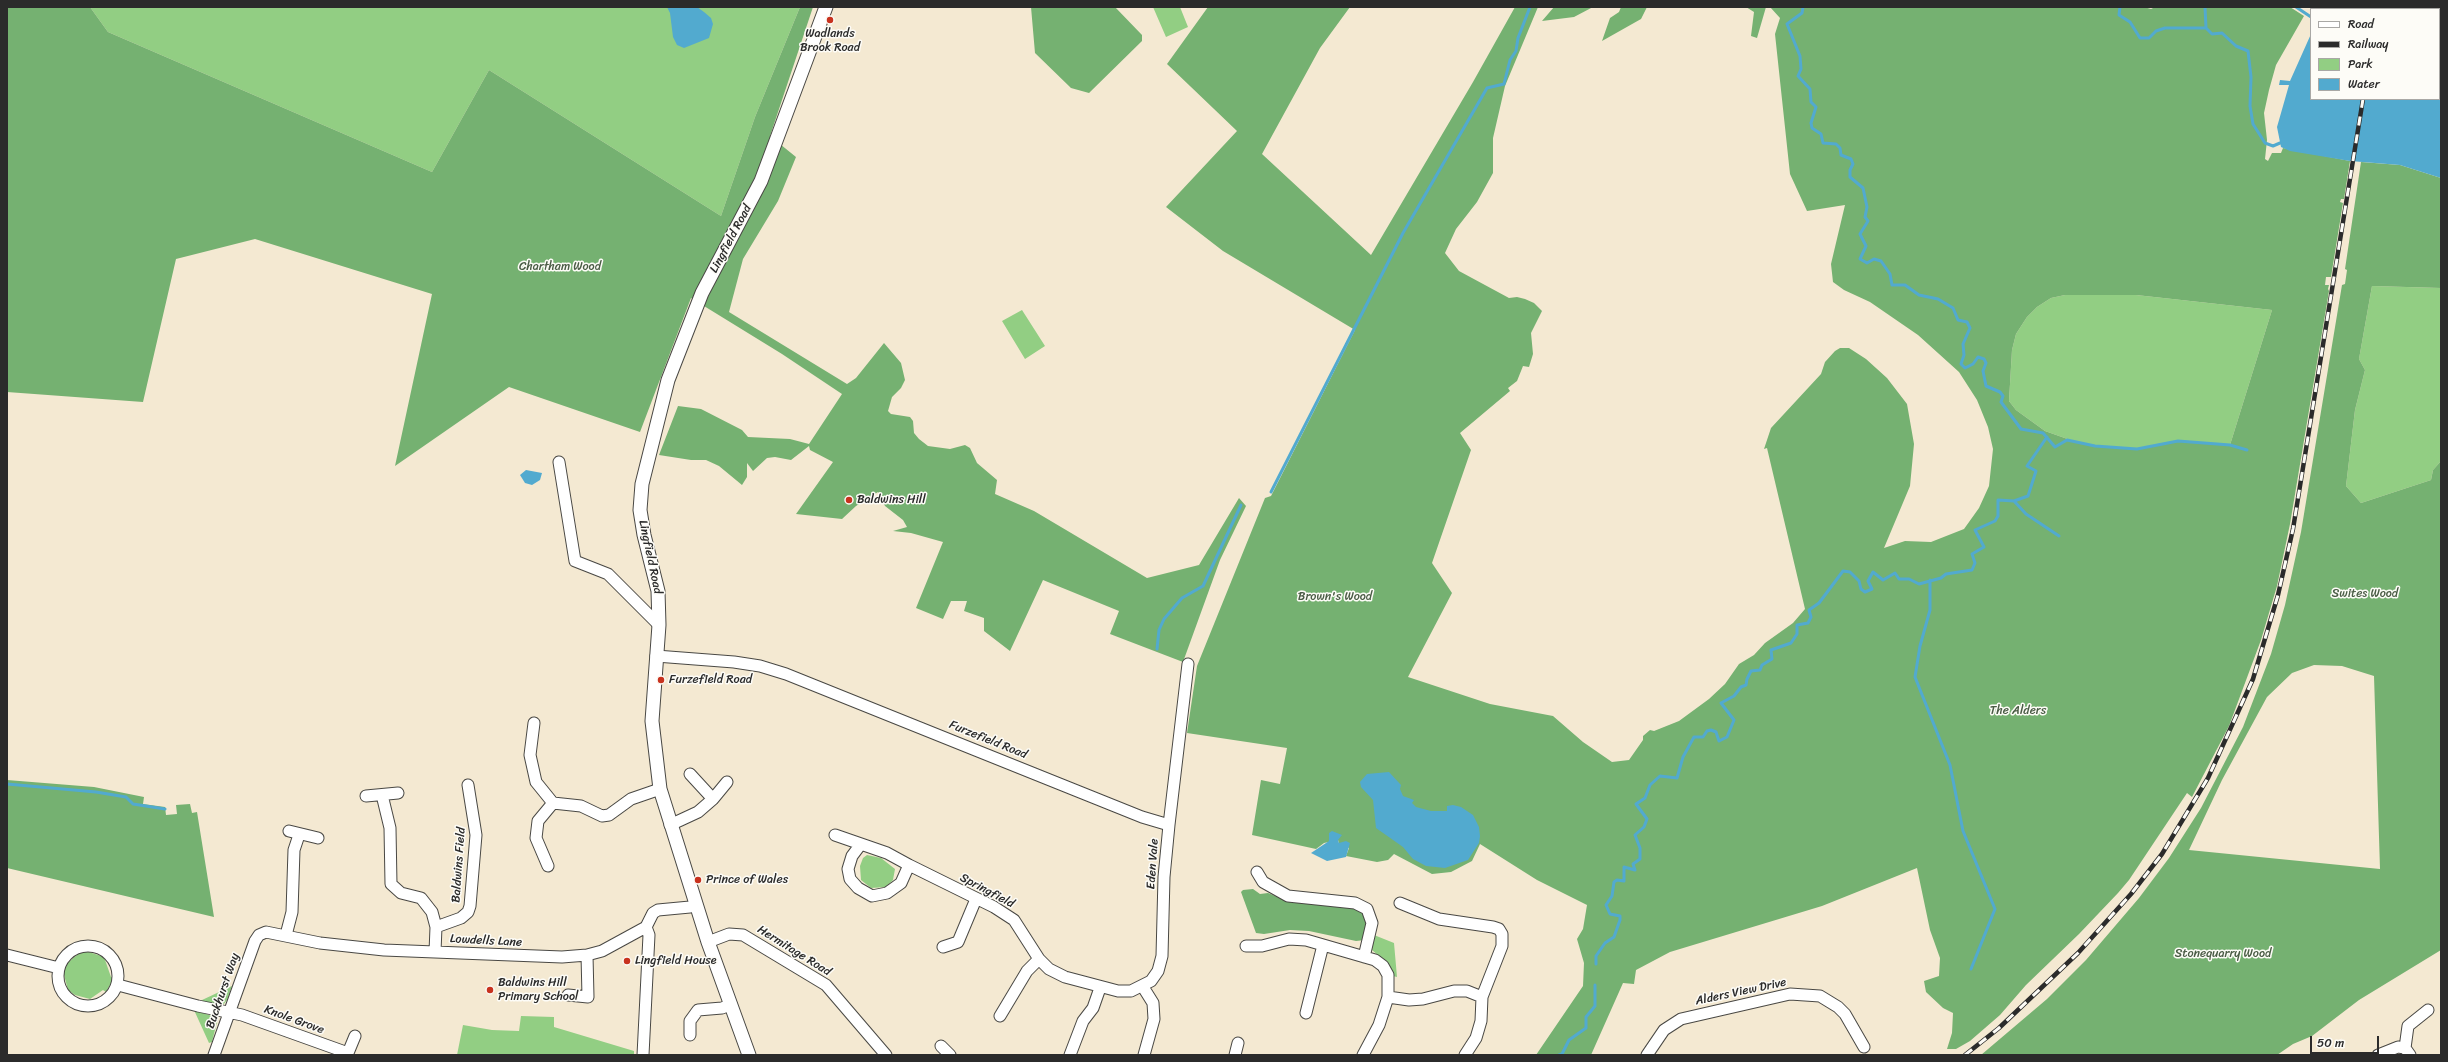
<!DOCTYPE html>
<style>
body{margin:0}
#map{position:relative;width:2448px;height:1062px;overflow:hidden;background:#f4e9d2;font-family:Sriracha,sans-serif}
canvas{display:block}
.frame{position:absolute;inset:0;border:8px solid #2b2b2b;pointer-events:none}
.legend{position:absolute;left:2310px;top:8px;width:130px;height:92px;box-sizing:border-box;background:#fdfcf7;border:1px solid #a9a8a5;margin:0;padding:5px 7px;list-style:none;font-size:12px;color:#2b2b2b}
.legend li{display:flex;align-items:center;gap:8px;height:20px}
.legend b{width:20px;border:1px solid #a9a8a5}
.scale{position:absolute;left:2310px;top:1036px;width:69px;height:18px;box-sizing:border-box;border:2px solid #2b2b2b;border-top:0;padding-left:5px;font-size:12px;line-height:14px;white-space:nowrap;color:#2b2b2b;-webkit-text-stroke:3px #fdfcf7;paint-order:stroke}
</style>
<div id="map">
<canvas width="2448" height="1062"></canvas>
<div class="frame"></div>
<ul class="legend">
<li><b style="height:5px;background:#fff"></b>Road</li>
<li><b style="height:5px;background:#2b2b2b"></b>Railway</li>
<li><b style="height:11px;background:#92ce83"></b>Park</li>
<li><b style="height:11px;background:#52aacf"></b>Water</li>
</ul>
<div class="scale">50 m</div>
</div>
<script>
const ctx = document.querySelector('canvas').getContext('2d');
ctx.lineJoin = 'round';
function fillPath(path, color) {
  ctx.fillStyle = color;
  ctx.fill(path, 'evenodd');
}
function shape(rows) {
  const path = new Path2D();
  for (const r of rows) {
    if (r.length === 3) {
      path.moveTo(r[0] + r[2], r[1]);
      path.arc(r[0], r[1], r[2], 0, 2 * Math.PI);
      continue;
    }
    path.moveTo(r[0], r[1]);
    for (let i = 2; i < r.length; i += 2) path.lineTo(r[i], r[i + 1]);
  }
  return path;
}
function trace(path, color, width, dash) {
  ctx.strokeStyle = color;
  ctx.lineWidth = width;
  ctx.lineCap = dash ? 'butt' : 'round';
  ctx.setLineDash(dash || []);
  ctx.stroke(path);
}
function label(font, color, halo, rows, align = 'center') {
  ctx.font = font + ' Sriracha,sans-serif';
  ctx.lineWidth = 3;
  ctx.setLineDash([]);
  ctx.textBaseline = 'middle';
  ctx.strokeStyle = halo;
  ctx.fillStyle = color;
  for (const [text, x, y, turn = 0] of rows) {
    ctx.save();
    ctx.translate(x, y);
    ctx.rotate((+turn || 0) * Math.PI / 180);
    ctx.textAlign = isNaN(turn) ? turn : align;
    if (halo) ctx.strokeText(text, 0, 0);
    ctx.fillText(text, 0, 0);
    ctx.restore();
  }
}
const green = shape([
 [90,7,800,7,755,117,721,216,489,70,432,172,108,32],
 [1153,7,1180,7,1188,27,1166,37],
 [2372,286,2441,288,2441,461,2433,470,2431,480,2361,503,2346,486,2355,410,2365,370,2359,359],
 [2065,295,2136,295,2272,310,2230,445,2178,441,2137,449,2095,446,2076,442,2045,431,2016,410,2009,401,2012,350,2016,334,2027,317,2037,307,2051,298],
 [1022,310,1045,346,1025,359,1002,321],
 [867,855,881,858,895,869,893,880,886,887,871,888,861,880,860,866,863,858],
 [1374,935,1394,943,1397,977,1393,976,1387,963,1372,950],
 [83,950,104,957,111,977,114,978,106,992,103,990,90,999,75,995,68,990,64,975,61,973,63,964,66,964],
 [232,986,227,1000,223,1005,203,1002,202,1000],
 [194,1010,218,1018,212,1042,209,1043],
 [521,1016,554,1017,554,1027,634,1051,634,1055,457,1055,463,1025,492,1030,519,1031]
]);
const forest = shape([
 [7,7,90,7,108,32,432,172,489,70,721,216,755,117,800,7,813,7,770,136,796,157,778,201,743,259,729,312,847,384,856,378,884,343,901,363,905,380,901,388,892,397,888,411,891,414,910,417,913,421,914,433,919,439,928,446,950,449,965,445,970,448,977,463,997,480,995,494,1034,511,1147,578,1199,565,1239,498,1246,506,1220,560,1183,662,1110,634,1119,611,1043,580,1010,651,984,631,984,618,964,611,967,601,951,601,943,619,916,608,943,542,911,533,893,531,907,527,903,520,885,506,878,492,856,506,842,519,796,514,833,462,810,450,809,446,791,460,775,457,767,458,753,471,747,463,747,477,742,485,719,466,706,460,691,460,659,455,678,406,701,409,742,430,748,437,790,439,809,444,842,394,782,354,691,298,640,432,509,387,395,466,432,294,255,239,176,259,143,402,7,392],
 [1031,7,1115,7,1142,35,1142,41,1089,93,1071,88,1035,53],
 [1208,7,1350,7,1320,48,1262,154,1371,255,1473,82,1515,7,1538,7,1505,86,1493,138,1493,173,1477,202,1456,229,1445,253,1459,271,1509,298,1517,297,1525,299,1534,303,1542,311,1531,333,1533,354,1529,367,1523,366,1517,381,1508,388,1510,391,1460,433,1471,450,1432,563,1452,593,1408,677,1490,704,1553,716,1583,742,1612,762,1629,760,1643,740,1643,736,1650,730,1654,731,1679,721,1709,699,1725,684,1739,664,1754,655,1765,643,1793,623,1805,609,1767,448,1764,449,1771,428,1821,374,1825,362,1835,351,1840,348,1849,348,1866,359,1887,378,1907,404,1914,444,1910,486,1884,548,1905,541,1931,542,1964,529,1979,508,1989,486,1993,449,1988,427,1977,400,1959,372,1918,335,1870,302,1844,290,1833,282,1831,264,1845,205,1807,211,1790,174,1775,34,1780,18,1770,7,2144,7,2151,9,2155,7,2290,7,2304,16,2276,65,2269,90,2264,113,2267,140,2265,159,2268,161,2272,153,2281,153,2283,148,2350,161,2344,199,2341,199,2340,202,2343,203,2331,277,2326,277,2325,285,2329,285,2328,289,2329,291,2290,524,2277,586,2261,640,2229,726,2192,797,2187,793,2129,880,2118,893,2079,934,2026,985,2000,1015,1970,1041,1956,1049,1947,1049,1952,1033,1953,1013,1943,1008,1926,992,1924,981,1939,976,1940,958,1930,930,1917,868,1822,906,1670,952,1636,970,1634,984,1623,983,1591,1055,1536,1055,1583,986,1584,963,1577,939,1583,929,1587,905,1537,880,1480,844,1472,861,1451,872,1432,874,1394,854,1388,860,1377,862,1346,856,1349,848,1339,843,1338,840,1324,843,1316,849,1252,835,1261,780,1280,784,1287,748,1187,733,1197,666,1265,498,1271,496,1355,330,1223,251,1166,207,1237,131,1167,64],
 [2065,295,2136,295,2272,310,2230,445,2178,441,2137,449,2095,446,2076,442,2045,431,2016,410,2009,401,2012,350,2016,334,2027,317,2037,307,2051,298],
 [1554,7,1593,7,1574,17,1542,21],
 [1621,7,1647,7,1641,19,1602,41,1610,18,1619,12],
 [1746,7,1766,7,1757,38,1751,36,1754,12],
 [2361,162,2400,165,2441,178,2441,288,2372,286,2359,359,2365,370,2355,410,2346,486,2361,503,2431,480,2433,470,2441,461,2441,950,2359,1000,2312,1036,2293,1044,2277,1055,1981,1055,2047,999,2086,960,2139,898,2169,858,2201,808,2243,727,2271,654,2285,605,2301,532,2342,285,2345,284,2347,270,2345,269],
 [2314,665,2342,666,2374,676,2380,869,2189,850,2222,780,2267,697,2292,673],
 [7,780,94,787,144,797,143,804,165,807,166,815,177,814,176,805,190,804,192,813,197,812,214,917,7,868],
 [1253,889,1260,894,1268,893,1280,898,1300,902,1358,907,1368,917,1365,940,1356,941,1309,931,1290,930,1264,934,1256,933,1241,892,1243,890]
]);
const water = shape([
 [667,7,697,7,704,12,711,18,713,24,709,38,684,48,677,45,673,37,670,13],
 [2311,34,2311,99,2439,99,2439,56,2441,56,2441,178,2400,165,2350,161,2290,151,2281,147,2277,127,2289,85,2279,85,2280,80,2290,81],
 [526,470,542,473,540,480,532,485,525,483,520,475],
 [1389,772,1401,785,1400,789,1403,796,1414,800,1412,803,1416,807,1431,811,1447,811,1447,806,1453,805,1461,807,1473,815,1479,827,1480,836,1479,843,1468,860,1445,868,1426,866,1413,859,1403,847,1376,828,1373,800,1361,787,1360,782,1367,774],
 [1332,831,1342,835,1338,840,1339,843,1346,841,1350,843,1346,857,1327,861,1311,853,1329,841,1329,833]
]);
const stream = shape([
 [1803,7,1802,13,1787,24,1800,56,1801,69,1798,76,1810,89,1811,102,1816,107,1811,123,1812,128,1821,134,1823,143,1836,144,1840,148,1841,155,1851,159,1853,164,1850,170,1850,177,1863,188,1867,207,1865,217,1868,221,1860,234,1866,246,1860,259,1867,263,1874,259,1881,261,1890,274,1892,285,1905,285,1919,295,1938,299,1953,308,1958,320,1967,322,1970,328,1963,344,1964,355,1961,364,1965,368,1973,364,1978,357,1984,359,1986,363,1983,371,1986,386,2000,392,2003,396,2001,402,2021,429,2043,433,2055,447,2067,440,2095,446,2137,449,2178,441,2230,445,2247,450],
 [2120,7,2119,15,2130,22,2140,38,2149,38,2156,31,2165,28,2206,28],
 [2205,7,2206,28],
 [2296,7,2311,17],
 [2206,28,2212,34,2222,33,2236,46,2248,51,2251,77,2250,106,2253,124,2265,143,2273,146,2280,143],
 [1271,492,1403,233,1487,88,1504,84,1510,60,1516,51,1518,38,1530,7],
 [2014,501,2026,514,2059,536],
 [1930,580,1930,610,1920,646,1915,677,1950,765,1963,831,1995,909,1971,969],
 [1157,649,1159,630,1164,619,1182,598,1203,586,1241,505],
 [7,784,96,792,126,797,133,804,165,809],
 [1596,964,1596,956,1605,943,1614,937,1620,920,1620,916,1610,914,1606,905,1612,896,1614,882,1617,880,1624,881,1624,867,1635,870,1633,864,1640,859,1640,848,1635,835,1644,827,1647,819,1636,804,1645,798,1650,785,1660,776,1677,778,1683,757,1694,737,1703,737,1707,731,1711,730,1716,732,1719,741,1727,737,1734,720,1721,703,1734,696,1741,687,1746,685,1747,679,1751,671,1760,670,1762,665,1772,659,1771,650,1791,643,1797,634,1797,625,1808,623,1811,617,1809,610,1819,603,1843,571,1850,572,1859,581,1861,589,1865,592,1872,589,1868,581,1873,572,1883,580,1895,573,1899,579,1909,579,1919,584,1941,578,1946,574,1972,570,1975,563,1972,554,1984,547,1975,530,1995,521,1998,516,1998,500,2014,501,2028,496,2036,471,2027,466,2047,437],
 [1559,1055,1562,1054,1569,1040,1586,1028,1586,1017,1595,1006,1595,985]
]);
const minor = shape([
 [2360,7,2365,9],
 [2439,21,2441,20],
 [559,462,575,561,608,574,659,625],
 [656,656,734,662,760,666,786,674,1142,817,1169,825],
 [534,723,530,755,536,782,553,803,581,806,602,816,609,815,631,799,660,789],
 [690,774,713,799],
 [382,795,390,828,391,884,401,893,421,898,432,912,436,927,435,952],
 [366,796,398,793],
 [670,825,698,812,713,799,727,782],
 [289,831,318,838],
 [835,835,887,853,909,865,901,883,887,893,872,896,858,888,850,879,848,869,852,856,861,844],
 [909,865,994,907,1014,920,1039,959,1049,969,1065,977,1118,991,1131,991,1151,981,1158,971,1162,956,1164,877,1169,825,1188,664],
 [548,866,536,838,538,821,553,803],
 [1257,872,1263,882,1288,896,1355,903,1367,909,1372,923,1364,957],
 [1400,903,1439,919,1493,927,1499,929,1502,934,1502,946,1482,997,1481,1021,1476,1038,1465,1055],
 [436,927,461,918,468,912,470,906,476,835,468,785],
 [286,935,292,912,294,850,299,835],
 [708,942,729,934,743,935,826,985,886,1055],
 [88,976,30],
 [1246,946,1262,946,1289,939,1306,940,1375,960,1383,966,1388,975,1388,997,1379,1025,1363,1055],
 [943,947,958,942,976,899],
 [7,955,59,968],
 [118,985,198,1006,242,1015,348,1053,355,1036],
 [1143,987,1153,1003,1154,1019,1144,1055],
 [568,995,588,997,587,955],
 [1388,997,1409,1000,1423,999,1454,991,1467,991,1482,997],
 [1306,1013,1323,945],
 [1000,1016,1027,971,1039,959],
 [690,1035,690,1021,698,1010,722,1008,730,1005],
 [941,1046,950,1055],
 [2405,1048,2408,1026,2428,1010],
 [214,1055,255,941,259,935,266,932,320,943,384,950,562,957,587,955,602,951,646,927,653,913,658,910,690,907,696,904],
 [643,1055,649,935,646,927],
 [1070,1055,1083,1021,1093,1008,1100,988],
 [1235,1055,1238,1043],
 [1647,1055,1664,1030,1681,1019,1790,994,1820,996,1838,1007,1845,1014,1864,1047],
 [2378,1055,2398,1047,2405,1048,2410,1055]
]);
const tertiary = shape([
 [749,1055,708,942,660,789,652,721,659,625,658,591,644,535,640,510,642,484,668,380,702,293,761,181,826,7]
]);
const rail = shape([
 [2381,9,2382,7],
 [1965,1055,1999,1028,2078,953,2131,894,2162,854,2208,778,2253,679,2278,595,2293,529,2363,99]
]);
const markers = [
 [830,20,4,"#c8321e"],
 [849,500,4,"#c8321e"],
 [661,680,4,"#c8321e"],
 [698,880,4,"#c8321e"],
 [627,961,4,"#c8321e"],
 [490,990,4,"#c8321e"]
];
const poiNames = [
 ["Wadlands",830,34,"center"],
 ["Brook Road",830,48,"center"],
 ["Baldwins Hill",857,500],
 ["Furzefield Road",669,680],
 ["Prince of Wales",706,880],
 ["Lingfield House",635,961],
 ["Baldwins Hill",498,983],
 ["Primary School",498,997]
];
const streetNames = [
 ["Lingfield Road",731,239,-62],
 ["Lingfield Road",650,557,78],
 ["Furzefield Road",988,740,22],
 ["Eden Vale",1153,864,-86],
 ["Baldwins Field",459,865,-86],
 ["Springfield",987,891,28],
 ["Lowdells Lane",486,941,3],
 ["Hermitage Road",794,951,32],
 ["Buckhurst Way",223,991,-71],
 ["Alders View Drive",1741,992,-12],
 ["Knole Grove",294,1020,20]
];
const parkNames = [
 ["Chartham Wood",560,267],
 ["Swites Wood",2365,594],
 ["Brown's Wood",1335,597],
 ["The Alders",2018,711],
 ["Stonequarry Wood",2223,954]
];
fillPath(green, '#92ce83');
fillPath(forest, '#75b171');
fillPath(water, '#52aacf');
trace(stream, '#52aacf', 3);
trace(minor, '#494844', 13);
trace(tertiary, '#494844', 15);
trace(minor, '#fff', 11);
trace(tertiary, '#fff', 13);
trace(rail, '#2b2b2b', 4.5);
trace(rail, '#fdfcf7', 3, [9]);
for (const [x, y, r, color] of markers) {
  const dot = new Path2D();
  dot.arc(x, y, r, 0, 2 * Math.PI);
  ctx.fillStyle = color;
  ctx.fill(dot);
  trace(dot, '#fdfcf7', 1.5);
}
label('12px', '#2b2b2b', '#fdfcf7', poiNames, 'left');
label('12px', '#2b2b2b', '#fdfcf7', streetNames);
label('12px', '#4a5c45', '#fdfcf7', parkNames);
</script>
